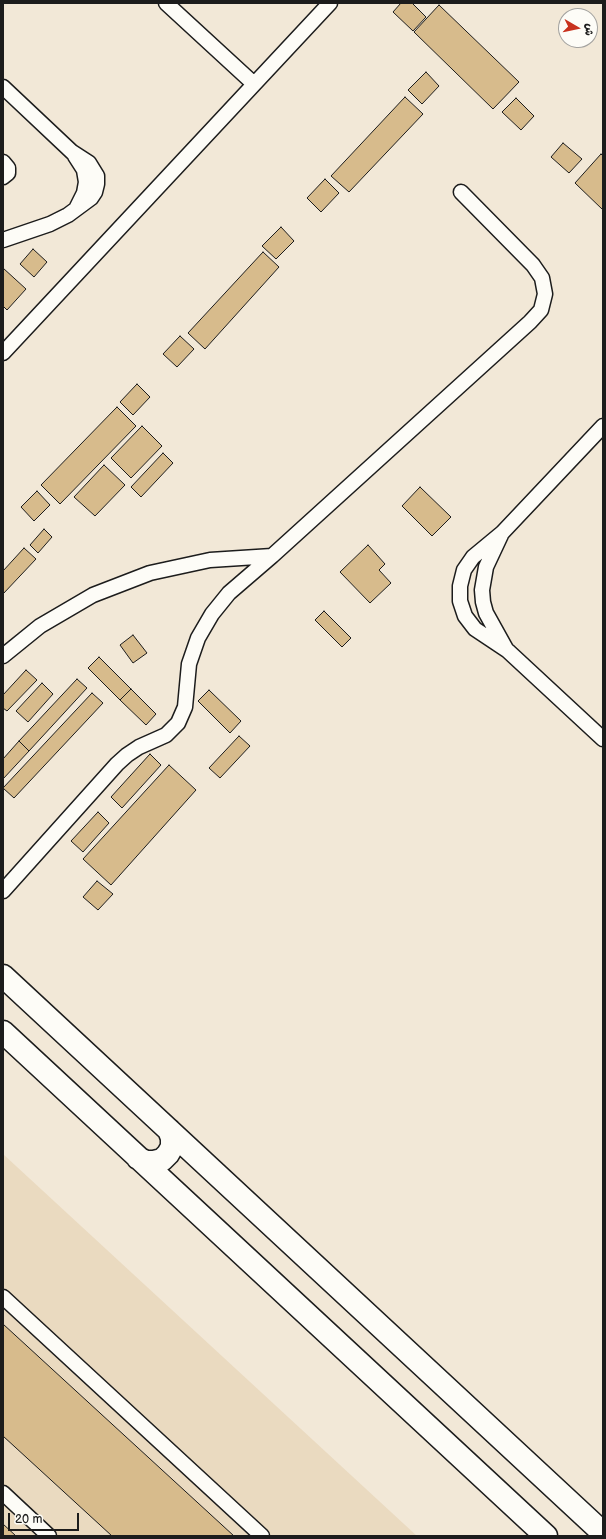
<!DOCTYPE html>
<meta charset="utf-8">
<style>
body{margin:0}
#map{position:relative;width:606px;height:1539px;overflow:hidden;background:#f2e8d7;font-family:"Balsamiq Sans","Playpen Sans Arabic",sans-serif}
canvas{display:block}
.frame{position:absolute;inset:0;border:4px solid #1c1c1c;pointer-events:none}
.north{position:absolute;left:558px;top:8px;width:40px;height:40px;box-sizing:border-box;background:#fdfcf7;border:1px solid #a3a29f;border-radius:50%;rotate:99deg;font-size:11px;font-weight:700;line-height:16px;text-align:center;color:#1c1c1c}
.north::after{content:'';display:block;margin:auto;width:14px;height:18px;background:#c8321e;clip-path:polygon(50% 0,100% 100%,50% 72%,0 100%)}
.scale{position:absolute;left:8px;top:1513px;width:71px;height:18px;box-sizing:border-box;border:2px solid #1c1c1c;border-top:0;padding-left:5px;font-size:12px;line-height:14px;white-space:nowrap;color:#1c1c1c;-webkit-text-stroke:3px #fdfcf7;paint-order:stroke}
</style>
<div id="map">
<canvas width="606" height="1539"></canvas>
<div class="frame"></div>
<div class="north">ش</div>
<div class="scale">20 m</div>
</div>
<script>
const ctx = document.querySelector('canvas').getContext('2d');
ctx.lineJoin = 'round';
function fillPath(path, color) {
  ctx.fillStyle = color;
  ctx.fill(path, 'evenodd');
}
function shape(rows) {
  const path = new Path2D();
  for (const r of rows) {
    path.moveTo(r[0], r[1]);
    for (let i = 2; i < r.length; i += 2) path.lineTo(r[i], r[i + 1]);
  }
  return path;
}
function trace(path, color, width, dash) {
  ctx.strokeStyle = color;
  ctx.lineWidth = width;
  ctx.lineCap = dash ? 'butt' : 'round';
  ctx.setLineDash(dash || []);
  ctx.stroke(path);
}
const built = shape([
 [3,1154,417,1536,3,1536]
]);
const building = shape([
 [401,3,412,3,426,17,413,31,393,12,401,3],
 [439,5,519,82,493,109,414,32,439,5],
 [426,72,439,86,422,104,408,90,426,72],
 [405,97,423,114,349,192,331,176,405,97],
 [516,98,534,116,521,130,502,112,516,98],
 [563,143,582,159,569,173,551,157,563,143],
 [601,154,603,156,603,210,575,183,601,154],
 [325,179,339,193,321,212,307,198,325,179],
 [281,227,294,241,276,259,262,246,281,227],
 [33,249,47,262,34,277,20,264,33,249],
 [263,252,279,267,205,349,188,333,263,252],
 [3,268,26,289,7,310,3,306,3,268],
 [180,336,194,349,177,367,163,354,180,336],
 [137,384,150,397,133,415,120,402,137,384],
 [117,407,136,426,60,504,41,485,117,407],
 [142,426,162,446,131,478,111,458,142,426],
 [163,453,173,463,141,497,131,487,163,453],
 [104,465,125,485,95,516,74,497,104,465],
 [420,487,451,517,432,536,402,506,420,487],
 [37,491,50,505,34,521,21,507,37,491],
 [44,529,52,537,38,553,30,545,44,529],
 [368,545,385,564,379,570,391,583,370,603,340,572,368,545],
 [24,548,36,559,3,594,3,571,24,548],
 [324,611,351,638,342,647,315,620,324,611],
 [133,635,147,653,133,663,120,645,133,635],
 [99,657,131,689,120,700,88,668,99,657],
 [26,670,37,680,7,711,3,708,3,695,26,670],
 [77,679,87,688,29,751,19,741,77,679],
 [42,683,53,694,28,722,16,711,42,683],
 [131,689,156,714,146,725,120,700,131,689],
 [209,690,241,721,230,733,198,701,209,690],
 [92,693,103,703,14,798,3,788,92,693],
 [239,736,250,746,220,778,209,768,239,736],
 [19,741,29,751,3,779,3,759,19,741],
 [150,754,161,765,122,808,111,797,150,754],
 [169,765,196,790,111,885,83,859,169,765],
 [98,812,109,823,83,852,71,841,98,812],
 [97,881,113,894,98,910,83,897,97,881],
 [3,1324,234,1536,112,1536,3,1436,3,1324],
 [3,1524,16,1536,3,1536,3,1524]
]);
const lane = shape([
 [166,3,254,84],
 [3,87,72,152,89,163,97,176,97,184,95,192,91,198,68,215,50,224,3,240],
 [75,156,84,170,86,182,84,193,77,207],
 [3,162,8,168,8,173,3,177],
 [3,353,330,3],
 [603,426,502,533,473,557,464,570,460,586,460,601,465,616,475,629,508,651,603,739],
 [501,535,486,567,482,590,483,602,486,613,506,649],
 [3,656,40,626,93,595,150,573,210,560,272,556],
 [3,891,117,764,127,755,139,747,166,735,178,723,185,707,189,664,198,638,212,614,229,593,272,556,530,322,541,310,545,294,542,278,533,265,461,192],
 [3,1297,262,1536],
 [3,1493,49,1536]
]);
const secondary = shape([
 [3,976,603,1533],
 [3,1032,546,1536],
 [138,1158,146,1162,154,1162,162,1160,168,1154,172,1147,172,1138,169,1130]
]);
fillPath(built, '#eadac0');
fillPath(building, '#d7bb8c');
trace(building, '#1c1c1c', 1);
trace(lane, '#1c1c1c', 17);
trace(secondary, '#1c1c1c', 25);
trace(lane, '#fdfcf7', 14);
trace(secondary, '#fdfcf7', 22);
</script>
